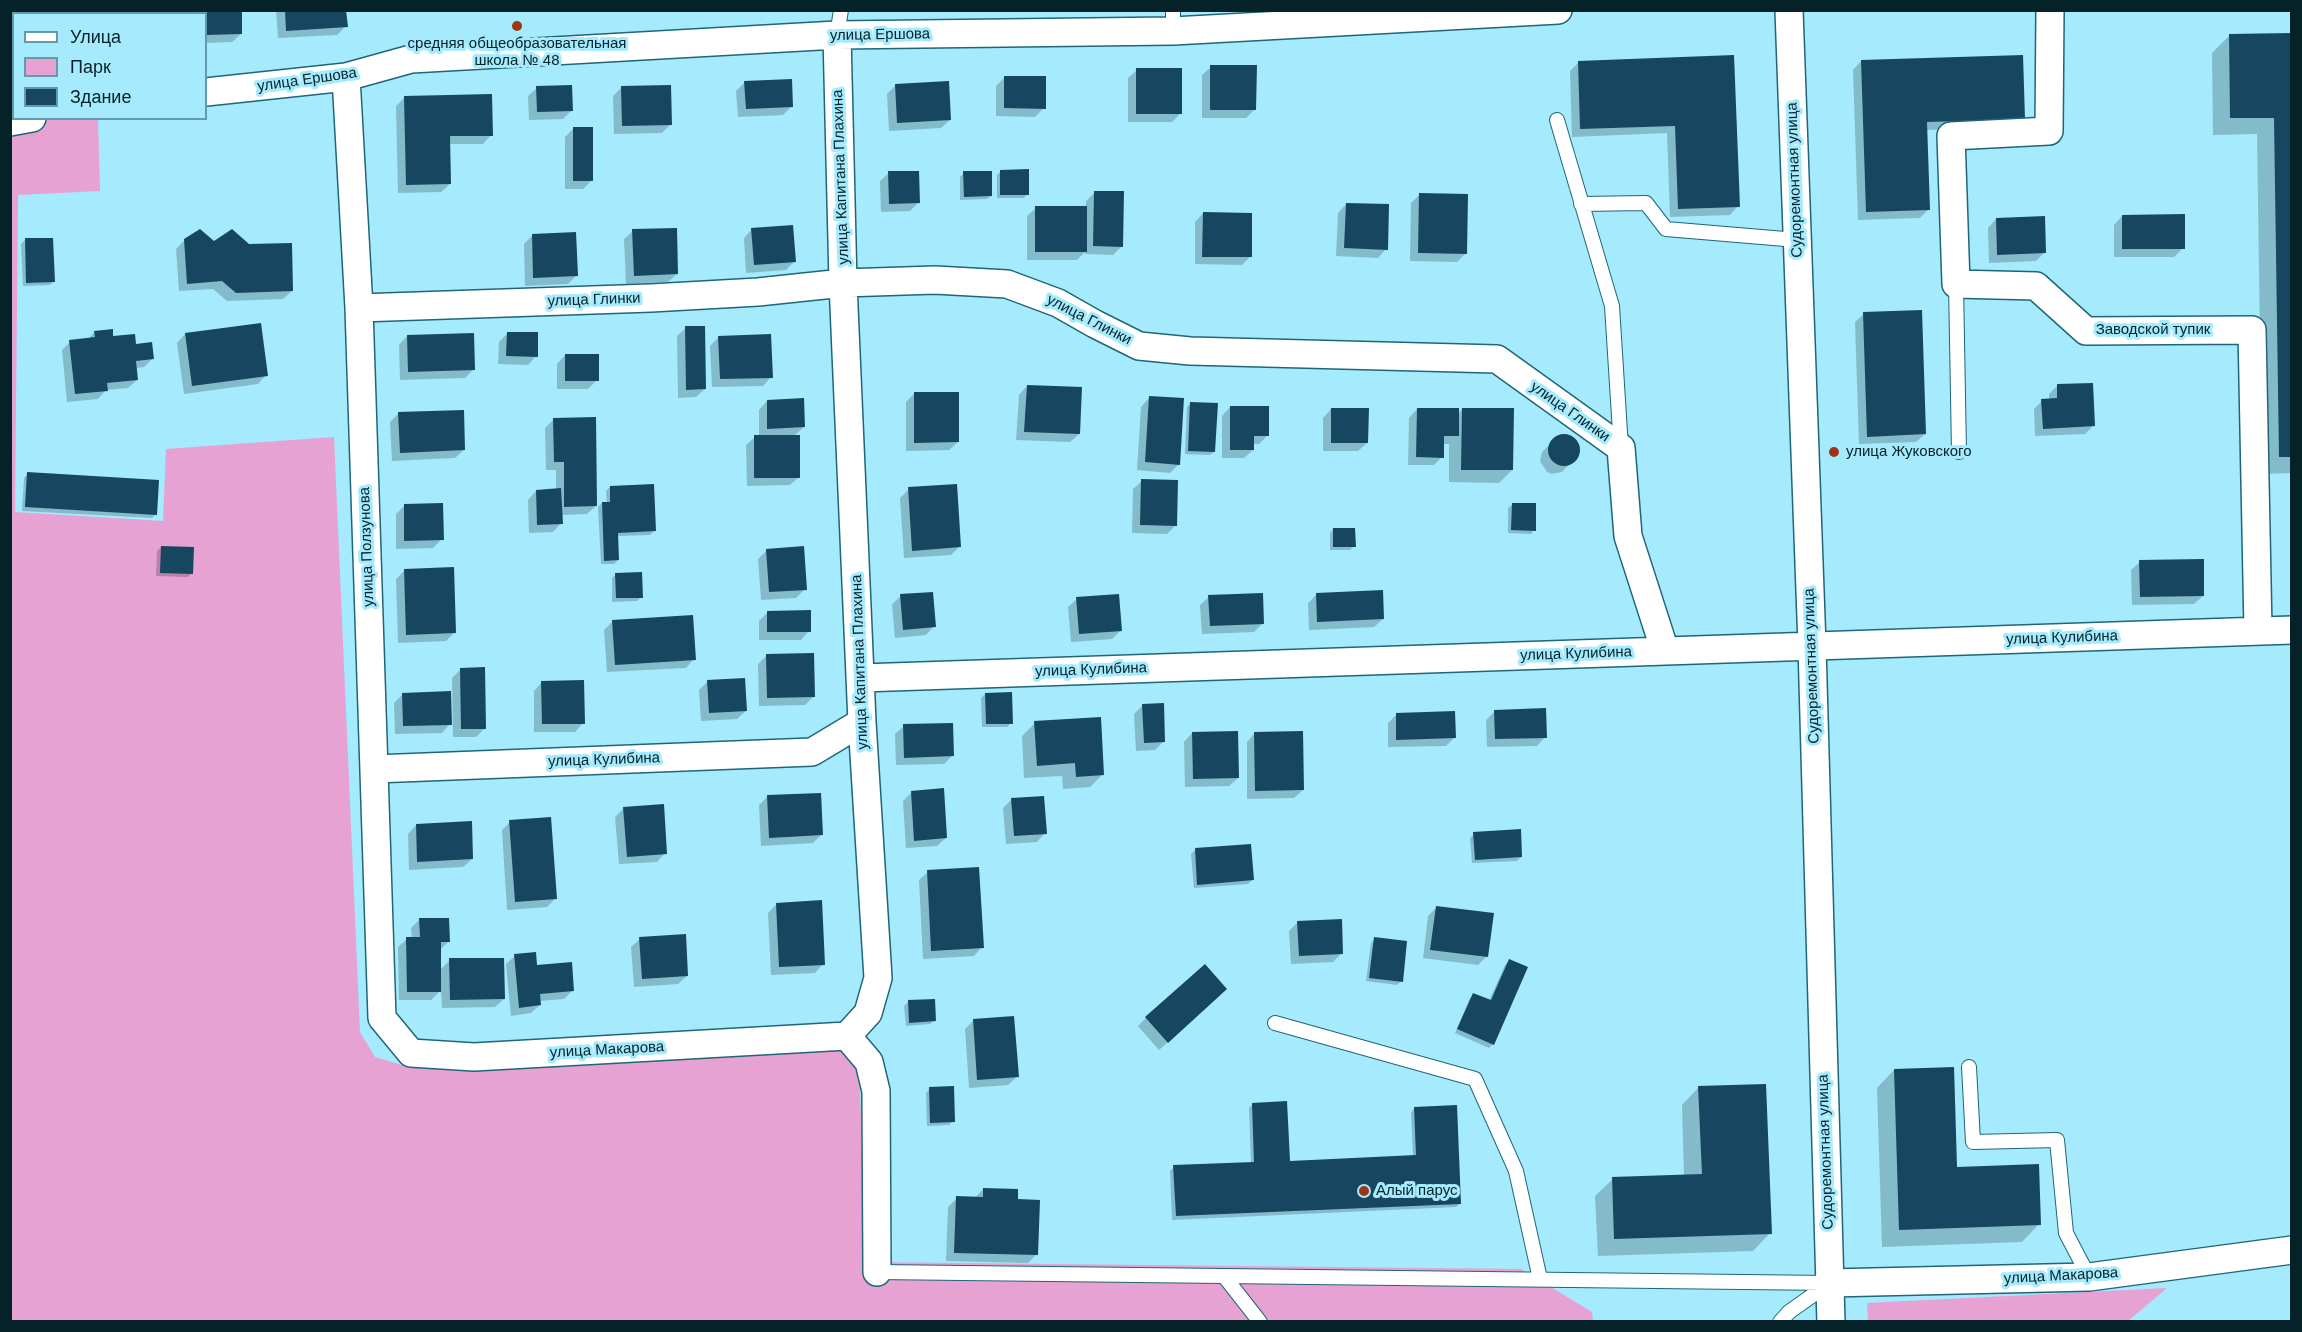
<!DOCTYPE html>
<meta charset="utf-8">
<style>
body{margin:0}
#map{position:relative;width:2302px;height:1332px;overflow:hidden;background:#a5eafd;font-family:Helvetica,sans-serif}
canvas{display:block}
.frame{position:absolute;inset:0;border:12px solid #052229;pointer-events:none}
.legend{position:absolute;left:12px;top:12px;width:195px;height:108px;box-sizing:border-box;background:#a5eafd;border:2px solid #659aa8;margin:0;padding:8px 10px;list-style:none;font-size:18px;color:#052229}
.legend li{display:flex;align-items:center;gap:12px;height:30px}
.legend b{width:30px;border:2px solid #659aa8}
</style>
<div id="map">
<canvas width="2302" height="1332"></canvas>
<div class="frame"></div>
<ul class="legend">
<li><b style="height:8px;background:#fff"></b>Улица</li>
<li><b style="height:16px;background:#e6a2d3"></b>Парк</li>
<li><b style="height:16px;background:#174660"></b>Здание</li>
</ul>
</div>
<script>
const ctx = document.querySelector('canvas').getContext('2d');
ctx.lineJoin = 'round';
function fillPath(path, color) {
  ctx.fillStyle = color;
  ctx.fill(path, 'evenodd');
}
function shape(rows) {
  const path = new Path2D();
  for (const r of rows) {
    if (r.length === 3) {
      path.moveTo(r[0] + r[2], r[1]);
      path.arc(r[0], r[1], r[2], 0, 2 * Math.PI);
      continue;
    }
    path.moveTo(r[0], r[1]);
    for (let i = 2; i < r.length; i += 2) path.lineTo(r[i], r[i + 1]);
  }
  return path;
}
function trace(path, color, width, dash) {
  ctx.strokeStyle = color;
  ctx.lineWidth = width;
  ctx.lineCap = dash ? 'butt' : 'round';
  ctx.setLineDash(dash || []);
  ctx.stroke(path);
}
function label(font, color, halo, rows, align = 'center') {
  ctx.font = font + ' Helvetica,sans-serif';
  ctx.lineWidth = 6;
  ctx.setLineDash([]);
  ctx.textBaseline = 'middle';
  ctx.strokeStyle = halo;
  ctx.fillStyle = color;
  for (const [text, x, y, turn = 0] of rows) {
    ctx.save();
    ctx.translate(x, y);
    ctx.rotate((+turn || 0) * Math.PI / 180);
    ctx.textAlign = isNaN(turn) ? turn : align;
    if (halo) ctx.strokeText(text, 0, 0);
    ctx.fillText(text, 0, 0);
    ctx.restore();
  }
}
const green = shape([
 [13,83,14,118,98,119,100,191,18,195,15,512,163,521,166,449,334,437,360,1032,375,1057,402,1065,844,1043,859,1061,866,1262,1521,1269,1592,1312,1593,1321,11,1321,10,84],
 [2167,1288,2128,1321,1868,1321,1867,1303]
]);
const shadow = shape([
 [10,10,14,14,14,53,10,53],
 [99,10,240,10,241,34,232,42,206,43,206,14,179,14,179,11,160,11,160,14,99,14],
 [276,10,345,10,346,26,337,35,278,38],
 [2230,35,2292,35,2292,473,2262,474,2257,134,2213,135,2212,53],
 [2021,56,2015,127,1926,130,1928,210,1920,218,1858,220,1853,70,1861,61],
 [1733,57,1738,206,1730,215,1670,217,1667,133,1572,137,1570,71,1579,62],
 [1211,67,1255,109,1246,118,1202,118,1202,75],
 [1137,70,1181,113,1172,122,1128,122,1128,78],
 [1005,77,1044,108,1035,117,996,116,996,86],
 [745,82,792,106,783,115,738,117,736,91],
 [895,86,950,120,941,128,889,131,887,94],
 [622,87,670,125,662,133,614,134,613,96],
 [537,88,572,110,563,119,529,120,528,96],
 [405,97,491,135,483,144,449,144,450,184,441,192,398,193,396,106],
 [573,129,592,180,583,189,565,189,565,137],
 [1001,171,1027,194,1024,198,997,198,997,175],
 [889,173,918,203,910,211,881,212,880,181],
 [964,173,991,196,987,199,960,200,960,177],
 [1095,192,1122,246,1113,255,1085,254,1085,252,1077,260,1027,260,1027,216,1036,208,1086,208,1086,201],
 [1420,194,1466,253,1457,262,1410,261,1411,203],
 [1346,204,1386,249,1378,258,1336,256,1338,213],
 [1203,213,1250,257,1242,265,1195,264,1195,222],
 [2122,216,2183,248,2174,257,2114,257,2114,225],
 [1996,219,2045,252,2036,261,1989,263,1988,228],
 [752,229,794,262,786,270,746,273,744,238],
 [633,231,677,274,668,282,626,284,624,239],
 [532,236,576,276,568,284,525,286,524,244],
 [25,240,54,281,50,285,23,286,21,244],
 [185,240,214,243,292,291,283,299,227,301,213,289,179,291,176,249],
 [1864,314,1925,434,1916,442,1859,444,1855,322],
 [686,328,705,389,696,397,678,398,677,336],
 [95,332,135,345,153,358,144,367,136,368,137,380,128,388,106,390,98,399,67,402,62,350,70,342,87,340],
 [185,334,266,375,258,384,184,394,177,343],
 [507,334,536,356,528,365,498,364,499,342],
 [407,336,473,370,465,378,400,380,399,345],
 [719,337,771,377,763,386,712,387,710,346],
 [565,355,597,380,588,389,557,389,557,364],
 [1027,386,1079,434,1070,442,1016,440,1019,395],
 [2057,386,2093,426,2085,434,2035,436,2034,409,2042,401,2049,400,2049,394],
 [914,394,958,442,949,450,906,451,906,402],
 [1149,398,1179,464,1170,473,1137,470,1141,407],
 [767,401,804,427,794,436,799,477,790,485,747,486,746,445,755,437,759,437,759,410],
 [1191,403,1214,452,1210,455,1185,454,1187,407],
 [1230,407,1267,436,1259,444,1253,444,1253,450,1244,458,1222,458,1222,416],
 [1331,409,1367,443,1358,451,1323,451,1323,418],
 [1417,409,1458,414,1462,409,1512,470,1499,483,1449,482,1449,444,1442,444,1442,457,1434,465,1408,465,1409,418],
 [399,413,464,450,455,458,392,461,390,422],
 [554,419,596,506,587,514,561,515,561,523,553,532,529,533,528,500,536,491,556,490,556,470,546,470,545,428],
 [1567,435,1572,437,1578,445,1578,455,1562,472,1552,474,1547,472,1540,461,1542,452,1558,437],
 [28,474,156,514,152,518,22,511,24,478],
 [1142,481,1175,526,1167,534,1132,533,1133,489],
 [610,487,654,531,650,535,617,536,618,560,614,564,601,564,598,507,602,503,607,503,606,491],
 [909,489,960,546,951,555,904,558,900,498],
 [1512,505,1534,530,1531,534,1508,533,1508,508],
 [404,506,442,539,433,548,396,549,396,514],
 [1333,529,1354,546,1350,550,1330,550,1330,533],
 [161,547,192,573,188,577,156,576,157,551],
 [767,550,805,589,796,598,761,600,758,559],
 [2140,562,2203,596,2194,604,2132,605,2131,570],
 [404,571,455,632,446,641,398,643,396,579],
 [616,574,641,597,637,601,612,602,612,578],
 [1317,594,1383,619,1374,627,1309,630,1308,603],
 [901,596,934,626,926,635,895,638,892,604],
 [1209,597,1263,623,1254,632,1202,634,1200,605],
 [1077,599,1120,631,1112,639,1071,642,1068,607],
 [768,612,809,631,801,640,759,640,759,621],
 [613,621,694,659,686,668,607,672,604,630],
 [766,656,814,696,805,705,759,706,758,664],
 [461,669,485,728,476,737,453,737,452,678],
 [708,681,746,711,737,719,701,721,699,690],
 [542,682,583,723,575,732,534,732,534,691],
 [403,694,450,724,442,733,395,734,394,703],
 [985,694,1011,723,1007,727,982,727,981,698],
 [1143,705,1164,741,1155,750,1136,751,1134,714],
 [1494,712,1545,737,1537,746,1487,747,1486,720],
 [1397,714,1454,738,1446,746,1388,747,1388,723],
 [1035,723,1103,774,1090,787,1063,789,1062,776,1024,778,1022,736],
 [904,726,953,755,944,764,896,765,895,734],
 [1192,733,1238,778,1229,786,1185,787,1184,742],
 [1255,733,1303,790,1294,798,1247,799,1247,742],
 [911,793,946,838,937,846,906,848,903,801],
 [768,796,821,835,813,843,761,846,759,805],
 [1012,799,1045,833,1037,842,1006,844,1003,808],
 [624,808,665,853,657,862,619,864,615,817],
 [510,822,555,899,547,907,507,910,502,830],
 [416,825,472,859,463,867,409,870,408,834],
 [1474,834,1521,857,1517,861,1472,863,1470,838],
 [1195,850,1252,880,1248,884,1194,888,1191,854],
 [928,872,982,947,974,956,923,959,919,880],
 [777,904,823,964,815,973,771,975,768,913],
 [1437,907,1487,956,1478,965,1423,958,1428,916],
 [420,919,448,942,439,951,440,970,450,960,504,999,495,1007,442,1008,441,990,431,1000,399,1000,398,947,407,939,412,939,411,928],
 [1298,922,1341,954,1333,962,1291,964,1289,931],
 [640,939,687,976,678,984,634,987,631,947],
 [1375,939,1401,981,1397,985,1366,981,1371,943],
 [515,956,536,967,573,990,564,999,539,1001,540,1005,531,1013,511,1016,506,964],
 [1509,961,1493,1044,1489,1048,1455,1033,1470,998,1474,994,1489,1001,1505,965],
 [1217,998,1159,1050,1138,1026,1146,1018],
 [908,1002,934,1021,930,1024,906,1026,904,1006],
 [974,1020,1017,1077,1008,1085,969,1088,965,1029],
 [1894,1070,1956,1169,2039,1224,2022,1242,1882,1247,1877,1088],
 [1699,1087,1770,1233,1753,1251,1598,1256,1595,1196,1613,1179,1684,1176,1682,1105],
 [930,1089,953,1121,949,1125,927,1126,926,1093],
 [1253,1104,1288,1162,1413,1157,1411,1112,1415,1108,1460,1203,1456,1207,1172,1220,1170,1171,1174,1167,1251,1163,1249,1108],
 [983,1189,1036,1255,1028,1263,946,1261,948,1207,957,1198,974,1199]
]);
const building = shape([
 [10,10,55,10,55,14,14,14,14,45,10,46],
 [108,10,162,10,162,14,108,14],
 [188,10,242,10,242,34,206,35,206,14,188,14],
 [285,10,346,10,348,27,286,31],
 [2292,33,2292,457,2279,457,2274,118,2230,118,2229,34],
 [1734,55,1740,207,1678,209,1675,126,1580,129,1578,61],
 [2023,55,2025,119,1927,122,1930,210,1866,212,1861,60],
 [1210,65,1257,65,1256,110,1210,110],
 [1136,68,1182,68,1182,114,1136,114],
 [1004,76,1046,76,1046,109,1004,108],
 [792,79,793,107,746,109,744,81],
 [949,81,951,120,897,123,895,84],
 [572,85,573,111,537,112,536,86],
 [671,85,672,125,622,126,621,86],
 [492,94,493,136,450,136,451,184,406,185,404,96],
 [573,127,593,127,593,181,573,181],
 [1029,169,1029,195,1000,195,1000,170],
 [888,171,919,171,920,203,889,204],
 [963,171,992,171,992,196,964,197],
 [1094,191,1124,191,1123,247,1093,246],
 [1419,193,1468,194,1467,254,1418,253],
 [1346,203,1389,204,1388,250,1344,248],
 [1035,206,1087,206,1087,252,1035,252],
 [1203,212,1252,213,1252,257,1202,257],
 [2185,214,2185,249,2122,249,2122,215],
 [2045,216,2046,253,1997,255,1996,218],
 [793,225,796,262,754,265,751,228],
 [677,228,678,274,634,276,632,229],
 [200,229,214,241,232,229,249,244,292,243,293,291,236,293,222,281,187,284,184,239],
 [576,232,578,276,533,278,532,234],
 [25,238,53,238,55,282,26,283],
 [1922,310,1926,434,1867,437,1863,312],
 [261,323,268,376,192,386,185,333],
 [685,326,705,326,706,389,686,390],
 [113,329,113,336,135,334,136,344,152,342,154,359,136,361,138,380,107,383,108,391,75,394,69,340,95,337,94,331],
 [507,332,538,332,538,357,506,356],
 [474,333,475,370,408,372,407,335],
 [771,334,773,378,720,379,718,336],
 [565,354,599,354,599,381,565,381],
 [2093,383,2095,426,2043,429,2041,399,2057,398,2057,384],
 [1027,385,1082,387,1080,434,1024,432],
 [914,392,959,392,959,442,914,443],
 [1149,396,1184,398,1180,465,1145,462],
 [804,398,805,427,767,429,767,400],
 [1190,402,1218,403,1215,452,1188,451],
 [1230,406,1269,406,1269,436,1254,436,1254,450,1230,450],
 [1331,408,1369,408,1368,443,1331,443],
 [1417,408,1459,408,1459,436,1444,436,1444,458,1416,457],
 [1462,408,1514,408,1513,470,1461,470],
 [464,410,465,450,400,453,398,412],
 [596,417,597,506,564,507,564,462,554,462,553,418],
 [1564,450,16],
 [754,435,800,435,800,478,754,478],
 [27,472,159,480,157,515,25,507],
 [1141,479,1178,480,1177,526,1140,525],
 [654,484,656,531,618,533,619,560,604,561,602,502,610,502,610,486],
 [957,484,961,547,912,551,908,487],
 [561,488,563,524,537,525,536,490],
 [443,503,444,540,404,541,404,504],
 [1512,503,1536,503,1536,531,1511,530],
 [1333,528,1355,528,1356,547,1333,547],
 [161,546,194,547,193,574,160,573],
 [804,546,807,590,769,592,766,549],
 [2204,559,2204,596,2140,597,2139,560],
 [454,567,456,633,406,635,404,569],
 [642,572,643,598,616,598,615,573],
 [1383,590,1384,619,1317,622,1316,593],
 [933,592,936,627,903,630,900,594],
 [1263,593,1264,624,1210,626,1208,595],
 [1119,594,1122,631,1079,634,1076,597],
 [811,610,811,632,767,632,767,611],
 [693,615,696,660,615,665,612,620],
 [814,653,815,697,767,698,766,654],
 [485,667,486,729,461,729,460,668],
 [745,678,747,711,709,713,707,680],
 [584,680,585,724,542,724,541,681],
 [451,691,452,725,403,726,402,693],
 [1012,692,1013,724,986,724,985,693],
 [1164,703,1165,742,1144,743,1142,704],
 [1546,708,1547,738,1495,739,1494,710],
 [1455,711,1456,738,1396,740,1396,713],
 [1101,717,1104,775,1076,777,1075,763,1037,766,1034,721],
 [953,723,954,756,904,758,903,724],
 [1238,731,1239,778,1193,779,1192,732],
 [1303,731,1304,790,1255,791,1254,732],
 [944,788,947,838,914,841,911,791],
 [821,793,823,835,769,838,767,795],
 [1044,796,1047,834,1014,836,1011,798],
 [664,804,667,854,627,857,623,807],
 [551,817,557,899,515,902,509,820],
 [472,821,473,859,417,862,416,824],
 [1521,829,1522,857,1475,860,1473,832],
 [1251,844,1254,880,1197,885,1195,848],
 [979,867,984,948,931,951,927,870],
 [822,900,825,965,779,967,776,903],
 [1436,906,1494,913,1488,957,1430,950],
 [419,918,449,918,450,942,441,942,441,992,407,992,406,937,420,937],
 [1342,919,1343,954,1299,956,1297,921],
 [686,934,688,976,642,979,639,937],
 [1374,937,1407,941,1403,982,1369,978],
 [536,952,537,965,572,962,574,991,540,994,541,1005,519,1008,514,954],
 [449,958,504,958,505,999,450,1000],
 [1509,959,1528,967,1494,1045,1457,1029,1473,993,1491,1000],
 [1205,964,1227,989,1168,1043,1145,1017],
 [935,999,936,1021,909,1023,908,1000],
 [1014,1016,1019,1077,977,1080,973,1019],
 [1954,1067,1957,1167,2039,1164,2041,1225,1899,1230,1894,1069],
 [1766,1084,1772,1234,1614,1239,1612,1177,1702,1174,1698,1086],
 [954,1086,955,1122,930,1123,929,1087],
 [1287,1101,1290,1161,1416,1155,1414,1107,1457,1105,1461,1204,1176,1216,1173,1165,1254,1162,1252,1103],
 [983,1188,1018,1189,1018,1199,1040,1200,1038,1255,954,1253,956,1196,983,1197]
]);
const lane = shape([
 [1173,10,1173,31],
 [837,35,841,10],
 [1557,120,1612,306,1621,448],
 [1581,204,1646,203,1666,229,1797,240],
 [1956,284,1959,452],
 [1275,1023,1475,1079,1516,1171,1540,1279],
 [1969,1067,1973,1142,2057,1140,2066,1233,2089,1277],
 [877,1272,1224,1276,1260,1322],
 [1224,1276,1830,1283],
 [1780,1322,1789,1312,1830,1283]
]);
const street = shape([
 [1789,10,1812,646,1831,1322],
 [2050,10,2049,131,1951,136,1956,284,2036,286,2086,331,2252,330,2258,631],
 [837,35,843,283,862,722,878,978,868,1013,847,1036,869,1062,876,1091,877,1272],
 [346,77,359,308,382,1018,411,1053,474,1057,847,1036],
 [206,92,346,77,411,59,837,35,1173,31,1558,10],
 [10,122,32,118],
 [359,308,651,298,758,292,843,283,935,280,1007,284,1058,303,1095,324,1139,346,1190,351,1497,359,1621,448,1628,536,1665,651],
 [861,678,2292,630],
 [374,769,812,752,862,722],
 [1830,1283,2089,1277,2292,1250]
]);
const markers = [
 [517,26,6,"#9b3513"],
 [1834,452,6,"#9b3513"],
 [1364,1191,6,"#9b3513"]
];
const streetNames = [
 ["улица Ершова",880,35,-1],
 ["улица Ершова",307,80,-8],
 ["улица Капитана Плахина",841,177,-92],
 ["Судоремонтная улица",1795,180,-92],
 ["улица Глинки",594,300,-2],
 ["улица Глинки",1089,320,27],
 ["Заводской тупик",2153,330],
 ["улица Глинки",1570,412,35],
 ["улица Ползунова",367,547,-92],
 ["улица Кулибина",2062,638,-2],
 ["улица Кулибина",1576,654,-2],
 ["улица Капитана Плахина",860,662,-92],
 ["Судоремонтная улица",1812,666,-92],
 ["улица Кулибина",1091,670,-2],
 ["улица Кулибина",604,760,-2],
 ["улица Макарова",607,1050,-3],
 ["Судоремонтная улица",1826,1152,-92],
 ["улица Макарова",2061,1276,-3]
];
const poiNames = [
 ["средняя общеобразовательная",517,44,"center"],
 ["школа № 48",517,61,"center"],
 ["улица Жуковского",1846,452],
 ["Алый парус",1376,1191]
];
fillPath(green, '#e6a2d3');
fillPath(shadow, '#0003');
fillPath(building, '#174660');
trace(lane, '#1f6677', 16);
trace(street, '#1f6677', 30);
trace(lane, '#fff', 14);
trace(street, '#fff', 27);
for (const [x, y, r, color] of markers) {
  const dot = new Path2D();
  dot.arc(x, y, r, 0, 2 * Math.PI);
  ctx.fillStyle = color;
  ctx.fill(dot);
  trace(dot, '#a5eafd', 2);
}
label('15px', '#052229', '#a5eafd', streetNames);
label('15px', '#052229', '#a5eafd', poiNames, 'left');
</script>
